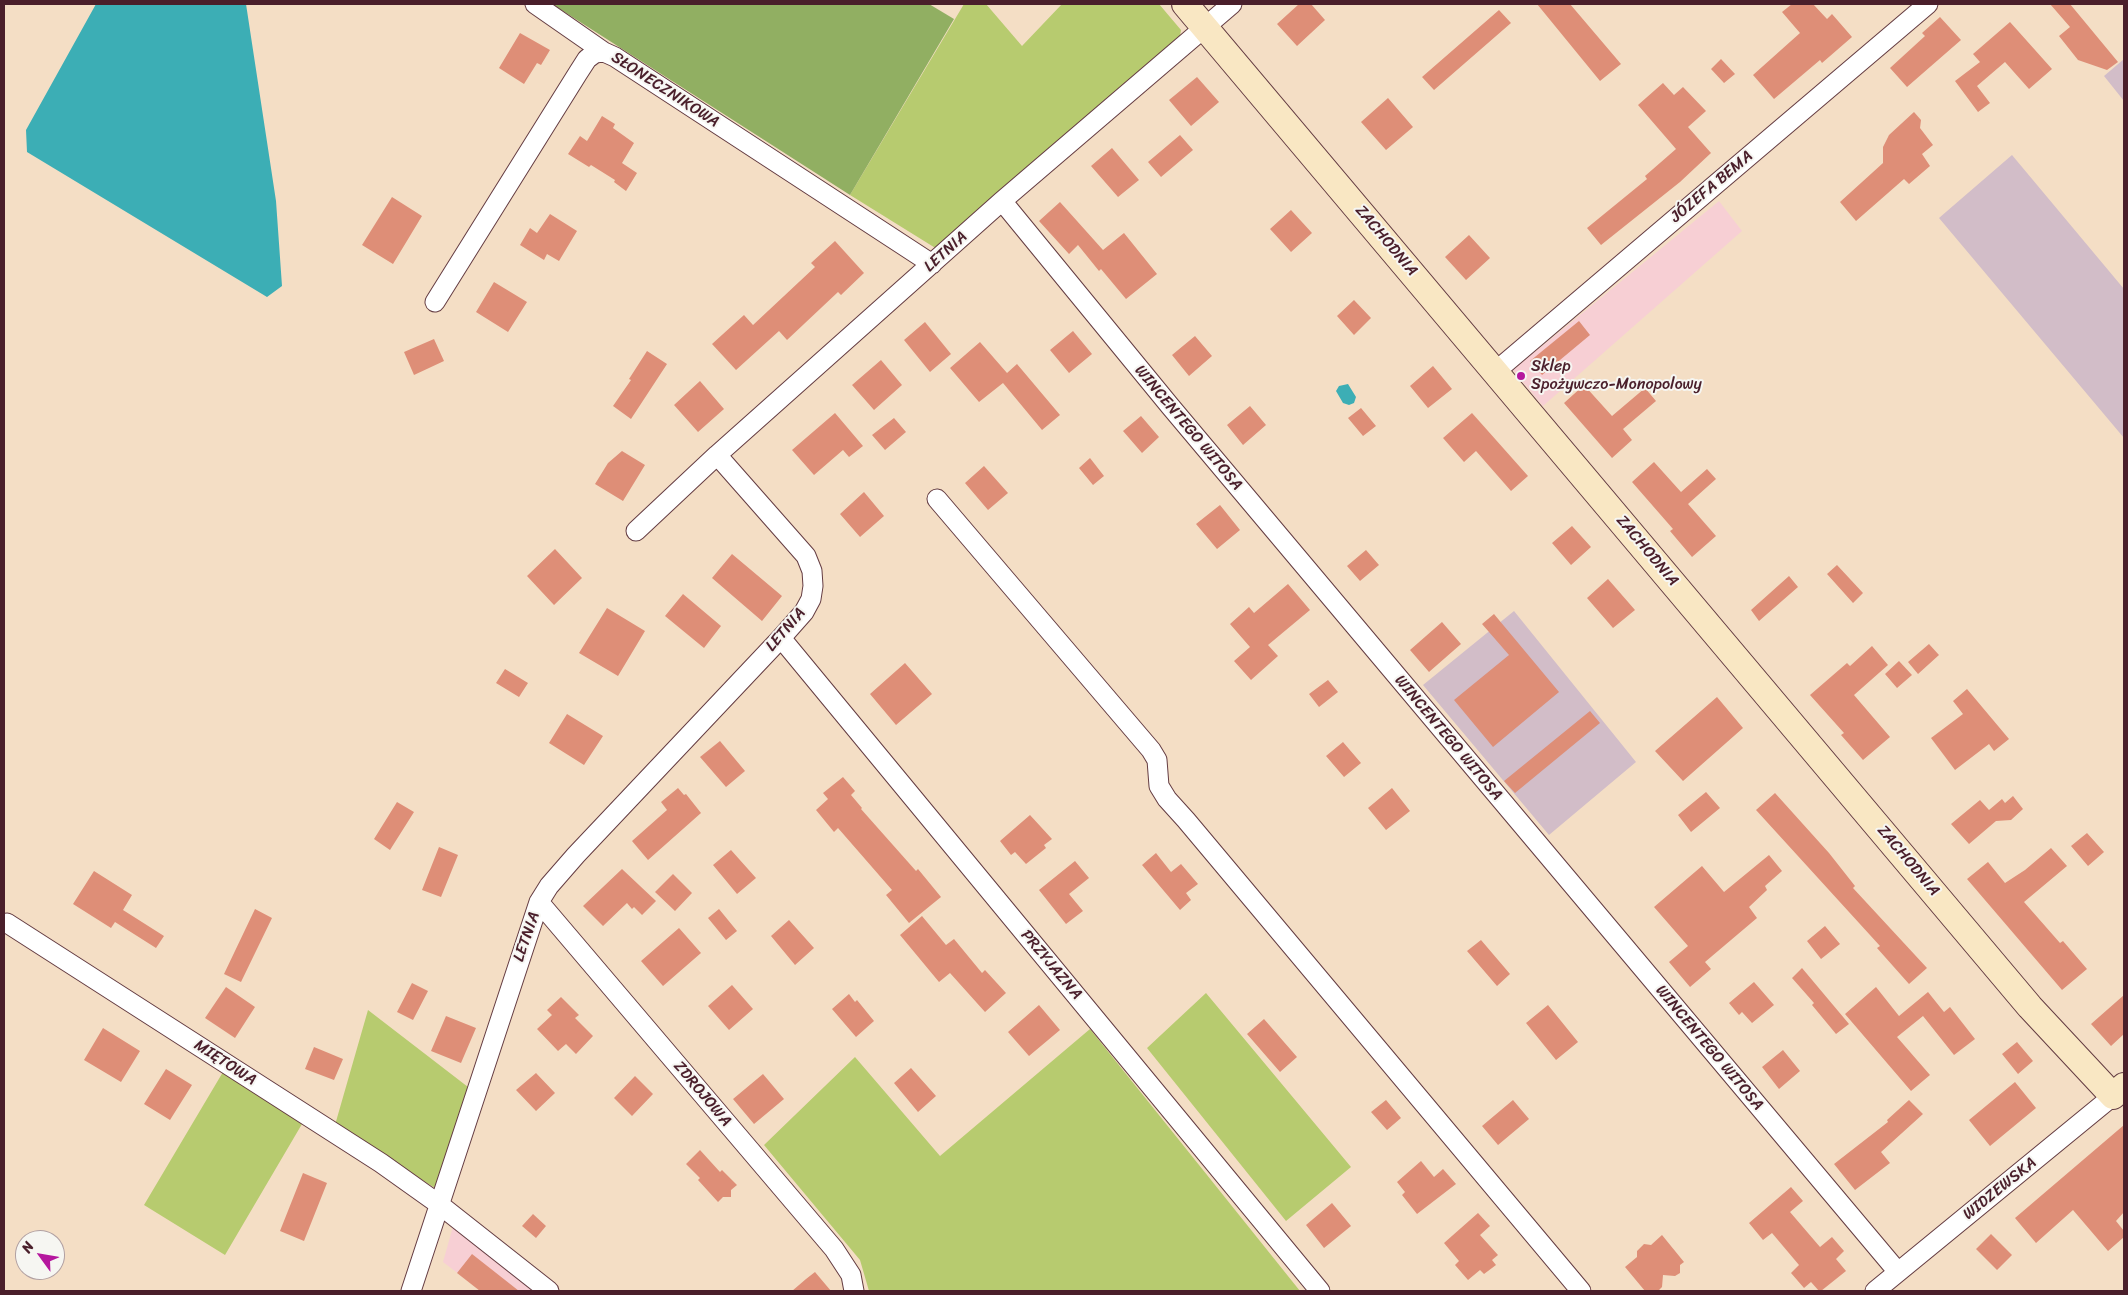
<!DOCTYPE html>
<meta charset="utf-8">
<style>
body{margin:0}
#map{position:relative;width:2128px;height:1295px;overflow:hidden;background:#f4dec5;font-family:Sriracha,sans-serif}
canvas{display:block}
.frame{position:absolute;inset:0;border:5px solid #4a1f2b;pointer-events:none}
.north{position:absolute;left:15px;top:1230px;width:50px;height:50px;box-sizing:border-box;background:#f6f6f2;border:1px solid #b1a0a2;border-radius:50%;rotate:302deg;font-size:14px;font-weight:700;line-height:20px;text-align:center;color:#4a1f2b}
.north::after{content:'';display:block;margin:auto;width:18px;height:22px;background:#b5179e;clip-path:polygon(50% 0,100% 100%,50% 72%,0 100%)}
</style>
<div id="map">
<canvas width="2128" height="1295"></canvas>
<div class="frame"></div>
<div class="north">N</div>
</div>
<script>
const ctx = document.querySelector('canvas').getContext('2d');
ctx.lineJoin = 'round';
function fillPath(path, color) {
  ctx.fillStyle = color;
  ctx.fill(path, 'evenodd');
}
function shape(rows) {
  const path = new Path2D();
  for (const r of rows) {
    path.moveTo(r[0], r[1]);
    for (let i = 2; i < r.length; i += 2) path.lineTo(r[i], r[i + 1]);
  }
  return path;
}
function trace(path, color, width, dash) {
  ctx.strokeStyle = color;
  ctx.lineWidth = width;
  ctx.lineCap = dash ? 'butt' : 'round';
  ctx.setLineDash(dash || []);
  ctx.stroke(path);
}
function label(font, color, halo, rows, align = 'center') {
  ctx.font = font + ' Sriracha,sans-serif';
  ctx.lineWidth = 4;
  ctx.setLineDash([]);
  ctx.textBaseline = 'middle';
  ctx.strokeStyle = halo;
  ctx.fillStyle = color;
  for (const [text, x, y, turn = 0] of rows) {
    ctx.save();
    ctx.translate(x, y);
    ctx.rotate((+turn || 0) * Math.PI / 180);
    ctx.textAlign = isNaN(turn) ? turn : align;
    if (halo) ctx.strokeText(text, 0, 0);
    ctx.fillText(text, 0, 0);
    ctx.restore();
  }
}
const built = shape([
 [1719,201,1742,231,1543,406,1513,370],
 [454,1223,540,1291,481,1291,443,1262]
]);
const industrial = shape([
 [2124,59,2124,101,2104,76],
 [2012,155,2124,289,2124,438,1939,218],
 [1514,611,1636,762,1549,835,1423,685]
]);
const green = shape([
 [964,4,986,4,1022,46,1062,4,1159,4,1181,30,1180,36,937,249,850,195],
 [1206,993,1351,1167,1286,1221,1147,1048],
 [368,1010,468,1087,435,1188,335,1125],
 [1090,1029,1300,1291,869,1291,860,1260,764,1145,855,1057,940,1156],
 [223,1072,302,1124,225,1255,144,1205]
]);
const forest = shape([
 [552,4,929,4,954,19,850,195]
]);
const water = shape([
 [96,4,246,4,276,201,282,286,267,297,27,152,26,130],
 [1348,384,1356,397,1354,403,1349,405,1343,403,1336,391,1339,386]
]);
const building = shape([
 [1299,4,1311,4,1325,20,1297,46,1277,24],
 [1537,4,1570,4,1621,64,1600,81],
 [1792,4,1813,4,1827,19,1832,14,1852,37,1822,63,1820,60,1774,99,1753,75,1800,33,1782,12],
 [2050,4,2070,4,2118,62,2107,70,2078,60,2059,36,2070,27],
 [1499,10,1511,23,1434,90,1422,77],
 [1940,17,1961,40,1907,87,1890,68,1925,36,1922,33],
 [2010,22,2052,69,2029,89,2005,62,1977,86,1990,103,1978,112,1955,81,1980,62,1973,54],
 [520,33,550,50,541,65,537,63,524,84,499,68],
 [1721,59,1735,74,1724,83,1711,69],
 [1197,77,1219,102,1191,126,1169,100],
 [1663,83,1674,95,1683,87,1706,111,1688,127,1711,153,1680,182,1601,245,1587,228,1647,179,1645,176,1676,149,1638,105],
 [1388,98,1413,127,1386,150,1361,122],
 [1914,112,1921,120,1920,128,1933,145,1922,154,1930,166,1909,184,1904,179,1856,221,1840,202,1883,163,1883,147,1889,135],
 [602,116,615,124,613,128,634,143,622,163,637,173,626,191,614,182,615,180,591,165,589,167,568,154,580,136,587,141],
 [1180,135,1193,150,1161,177,1148,162],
 [1112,148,1139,180,1118,197,1091,166],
 [392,197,422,216,393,264,362,245],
 [1060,202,1103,250,1124,233,1157,274,1126,299,1101,269,1099,271,1078,245,1069,254,1039,221],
 [1291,210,1312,233,1291,252,1270,229],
 [550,214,577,231,559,261,547,254,544,260,520,245,530,228,537,233],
 [1469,235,1490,258,1466,280,1445,257],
 [835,241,864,273,841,295,838,292,787,340,779,331,736,370,712,344,744,315,753,325,815,267,811,263],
 [494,282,527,302,508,332,476,312],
 [1354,300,1371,318,1354,335,1337,316],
 [1579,321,1590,335,1542,375,1530,361],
 [925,322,951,354,930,372,904,340],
 [1073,331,1092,354,1069,373,1050,350],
 [1195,336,1212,356,1189,376,1172,355],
 [434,339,444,361,414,375,404,352],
 [980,342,1007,373,1017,364,1060,415,1042,430,1003,383,979,402,950,368],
 [647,351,667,364,631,419,613,406,631,380,629,379],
 [881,360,902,385,874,410,852,385],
 [1433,366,1452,389,1428,408,1410,386],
 [700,381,724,409,698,432,674,405],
 [1584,385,1612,416,1645,388,1656,401,1623,429,1632,440,1612,458,1564,403],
 [1250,406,1266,425,1243,445,1227,425],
 [1361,408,1376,426,1363,436,1348,418],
 [835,413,863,446,849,457,843,450,814,475,792,450],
 [1472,413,1528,476,1511,491,1476,451,1464,462,1443,438],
 [1141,416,1159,437,1142,453,1123,431],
 [894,418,906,432,885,450,872,435],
 [622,451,645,465,623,501,595,484,608,463],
 [1090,458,1104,476,1093,485,1079,468],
 [1654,462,1681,492,1707,469,1716,479,1688,504,1716,536,1692,557,1670,531,1673,529,1632,482],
 [984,466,1008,493,988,510,965,483],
 [864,492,884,516,860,537,840,514],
 [1220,505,1240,530,1217,549,1196,524],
 [1572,526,1591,547,1571,565,1552,543],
 [555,549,582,578,554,605,527,576],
 [1366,550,1379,565,1360,581,1347,566],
 [732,554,782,596,762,621,712,578],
 [1837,565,1863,593,1853,603,1827,574],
 [1789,576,1798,587,1759,621,1751,610],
 [1608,579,1635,610,1613,628,1587,598],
 [1288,584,1310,610,1268,645,1278,656,1251,680,1234,661,1250,647,1230,624,1249,607,1254,613],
 [683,594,721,626,704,648,665,616],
 [607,608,645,631,618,676,579,653],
 [1494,614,1559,692,1493,747,1454,700,1509,655,1482,624],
 [1442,622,1461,644,1429,672,1410,650],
 [1929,644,1939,655,1918,674,1908,662],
 [1872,646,1888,665,1854,695,1890,737,1863,760,1841,735,1844,733,1810,695,1847,663,1850,666],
 [1899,661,1912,675,1897,688,1885,674],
 [905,663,932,694,896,725,870,694],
 [505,669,528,683,519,697,496,683],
 [1328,680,1338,692,1319,707,1309,694],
 [1967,689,2009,739,1994,751,1989,744,1955,770,1931,738,1963,714,1953,701],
 [1717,697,1743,728,1683,781,1655,751],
 [1590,711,1600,723,1515,793,1504,781],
 [567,714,603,736,584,765,549,743],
 [720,741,745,771,726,787,700,757],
 [1343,742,1361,763,1344,777,1326,756],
 [843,777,855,791,851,795,862,808,861,809,916,871,918,869,941,897,909,923,886,895,892,890,838,828,834,832,816,810,828,799,823,793],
 [678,788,684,795,686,794,701,813,648,860,632,841,667,810,661,802],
 [1392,788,1410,811,1386,830,1368,808],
 [1706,792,1720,808,1691,832,1678,815],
 [1775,793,1829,853,1855,886,1853,888,1927,968,1909,984,1877,948,1880,946,1756,810],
 [2013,796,2023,809,2011,820,1996,821,1969,844,1951,824,1980,800,1989,810,2002,799,2005,803],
 [397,802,414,812,390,850,374,839],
 [1030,815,1052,839,1044,845,1046,848,1026,864,1015,852,1011,855,1000,841],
 [2087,833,2104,852,2088,866,2071,846],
 [439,847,458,855,441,897,422,890],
 [2051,848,2067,866,2024,902,2060,943,2063,941,2087,969,2062,990,1967,879,1988,862,2005,883,2025,870],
 [731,850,756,878,737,894,713,865],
 [1156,853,1171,872,1181,864,1198,884,1186,893,1191,900,1180,910,1142,865],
 [1769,855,1782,871,1765,886,1767,890,1749,907,1757,918,1705,962,1711,969,1690,987,1669,962,1688,946,1654,907,1702,866,1724,892],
 [1075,861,1089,878,1069,894,1083,911,1066,924,1039,890],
 [622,869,656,901,642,915,634,907,632,909,627,903,603,926,583,906],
 [94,871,132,895,123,910,164,936,156,948,115,922,111,928,73,904],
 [673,874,692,893,675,911,655,892],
 [255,909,272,918,241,982,224,974],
 [719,909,737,931,726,940,708,918],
 [922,916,946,945,954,939,982,973,985,970,1006,993,985,1012,950,973,939,982,900,935],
 [789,920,814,948,795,965,771,936],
 [1825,926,1840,944,1821,959,1807,941],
 [679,928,701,953,663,986,641,961],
 [1481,940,1510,974,1497,986,1467,951],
 [1802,968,1849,1024,1836,1034,1812,1005,1814,1003,1792,978],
 [1754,982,1774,1005,1752,1023,1742,1012,1739,1015,1729,1003],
 [412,983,428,991,413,1020,397,1012],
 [732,985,753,1009,729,1030,708,1006],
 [226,987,255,1007,235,1038,205,1018],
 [1876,987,1899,1016,1928,992,1944,1012,1950,1007,1975,1039,1954,1055,1923,1016,1897,1037,1930,1075,1911,1091,1845,1014],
 [849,994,855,1002,857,1000,874,1021,856,1037,832,1009],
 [2124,995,2124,1034,2111,1046,2091,1024],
 [561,997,579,1015,575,1018,593,1036,576,1054,566,1044,558,1051,537,1029,552,1015,547,1010],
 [1039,1005,1060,1030,1029,1056,1008,1032],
 [1548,1005,1578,1042,1556,1060,1526,1023],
 [446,1016,476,1028,461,1063,431,1051],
 [1264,1019,1297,1057,1280,1072,1247,1034],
 [103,1028,140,1051,121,1082,84,1060],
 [2017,1042,2033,1061,2018,1074,2002,1054],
 [314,1047,343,1059,334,1080,305,1069],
 [1783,1050,1800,1071,1779,1089,1762,1067],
 [911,1068,936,1096,918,1112,894,1083],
 [166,1069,192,1085,170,1120,144,1104],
 [536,1073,555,1093,536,1111,516,1090],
 [763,1074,784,1099,754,1124,733,1099],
 [635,1076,653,1094,632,1116,614,1098],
 [2015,1082,2036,1108,1990,1146,1969,1120],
 [1386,1100,1401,1118,1387,1130,1371,1112],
 [1513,1100,1529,1119,1498,1145,1482,1126],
 [1909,1100,1923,1114,1881,1152,1890,1163,1855,1190,1834,1164,1888,1122,1887,1120],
 [2124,1125,2124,1212,2116,1221,2124,1231,2124,1237,2108,1251,2073,1210,2036,1243,2015,1218],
 [700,1150,720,1172,722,1170,737,1185,731,1190,731,1197,723,1197,718,1202,698,1180,700,1178,686,1164],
 [1421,1161,1434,1177,1443,1169,1456,1184,1417,1214,1402,1195,1405,1192,1397,1182],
 [303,1173,327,1183,304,1241,280,1231],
 [1791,1187,1803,1201,1790,1212,1820,1247,1832,1237,1844,1251,1836,1259,1846,1271,1821,1291,1819,1291,1811,1282,1804,1288,1791,1273,1799,1265,1772,1233,1763,1240,1749,1223],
 [1332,1203,1351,1226,1324,1248,1306,1225],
 [1478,1213,1490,1226,1480,1235,1498,1255,1492,1260,1496,1265,1484,1274,1480,1270,1468,1280,1455,1265,1459,1261,1444,1243],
 [533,1214,546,1226,536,1238,522,1226],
 [1991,1234,2012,1255,1997,1270,1976,1249],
 [1662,1235,1684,1262,1680,1265,1680,1273,1675,1276,1663,1275,1662,1287,1658,1291,1645,1291,1625,1267,1637,1257,1637,1251,1644,1244,1651,1245],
 [472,1254,519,1291,480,1291,457,1273],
 [815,1272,831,1291,792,1291,806,1279]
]);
const street = shape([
 [535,4,604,52],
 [1002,201,1170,406,1898,1272],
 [435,302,578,73,587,59,595,53,604,52,615,57,932,264],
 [1496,371,1928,4],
 [937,499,1151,750,1157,760,1159,786,1167,799,1186,820,1581,1291],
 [636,531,717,455,1002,201,1232,4],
 [781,638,1320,1291],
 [539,902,834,1249,851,1275,854,1291],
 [7,923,381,1163,440,1205,549,1291],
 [411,1291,539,902,549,886,576,855,781,638,804,612,811,599,813,586,812,571,806,556,717,455],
 [1875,1291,2113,1096]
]);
const secondary = shape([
 [1185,4,2030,1007,2113,1096,2124,1086]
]);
const markers = [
 [1521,376,5,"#b5179e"]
];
const streetNames = [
 ["SŁONECZNIKOWA",665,90,33],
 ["JÓZEFA BEMA",1712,187,-40],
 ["ZACHODNIA",1386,241,50],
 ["LETNIA",946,252,-42],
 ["WINCENTEGO WITOSA",1188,428,50],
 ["ZACHODNIA",1647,551,50],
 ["LETNIA",786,630,-49],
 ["WINCENTEGO WITOSA",1448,738,50],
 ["ZACHODNIA",1908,861,50],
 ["LETNIA",527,937,-71],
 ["PRZYJAZNA",1051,965,50],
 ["WINCENTEGO WITOSA",1709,1048,50],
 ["MIĘTOWA",225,1063,33],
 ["ZDROJOWA",702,1094,50],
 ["WIDZEWSKA",2000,1189,-39]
];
const poiNames = [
 ["Sklep",1531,367],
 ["Spożywczo-Monopolowy",1531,385]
];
fillPath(built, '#f7cfd4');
fillPath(industrial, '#d2bdc8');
fillPath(green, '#b7cb6f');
fillPath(forest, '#91af62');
fillPath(water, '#3caeb5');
fillPath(building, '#de8e77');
trace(street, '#643c42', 21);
trace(secondary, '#643c42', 28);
trace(street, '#fff', 19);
trace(secondary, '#f9e7c3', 26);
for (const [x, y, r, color] of markers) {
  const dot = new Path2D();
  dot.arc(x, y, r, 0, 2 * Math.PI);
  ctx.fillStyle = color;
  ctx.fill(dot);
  trace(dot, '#f6f6f2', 2);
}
label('16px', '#4a1f2b', '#f6f6f2', streetNames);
label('16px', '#4a1f2b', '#f6f6f2', poiNames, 'left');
</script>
